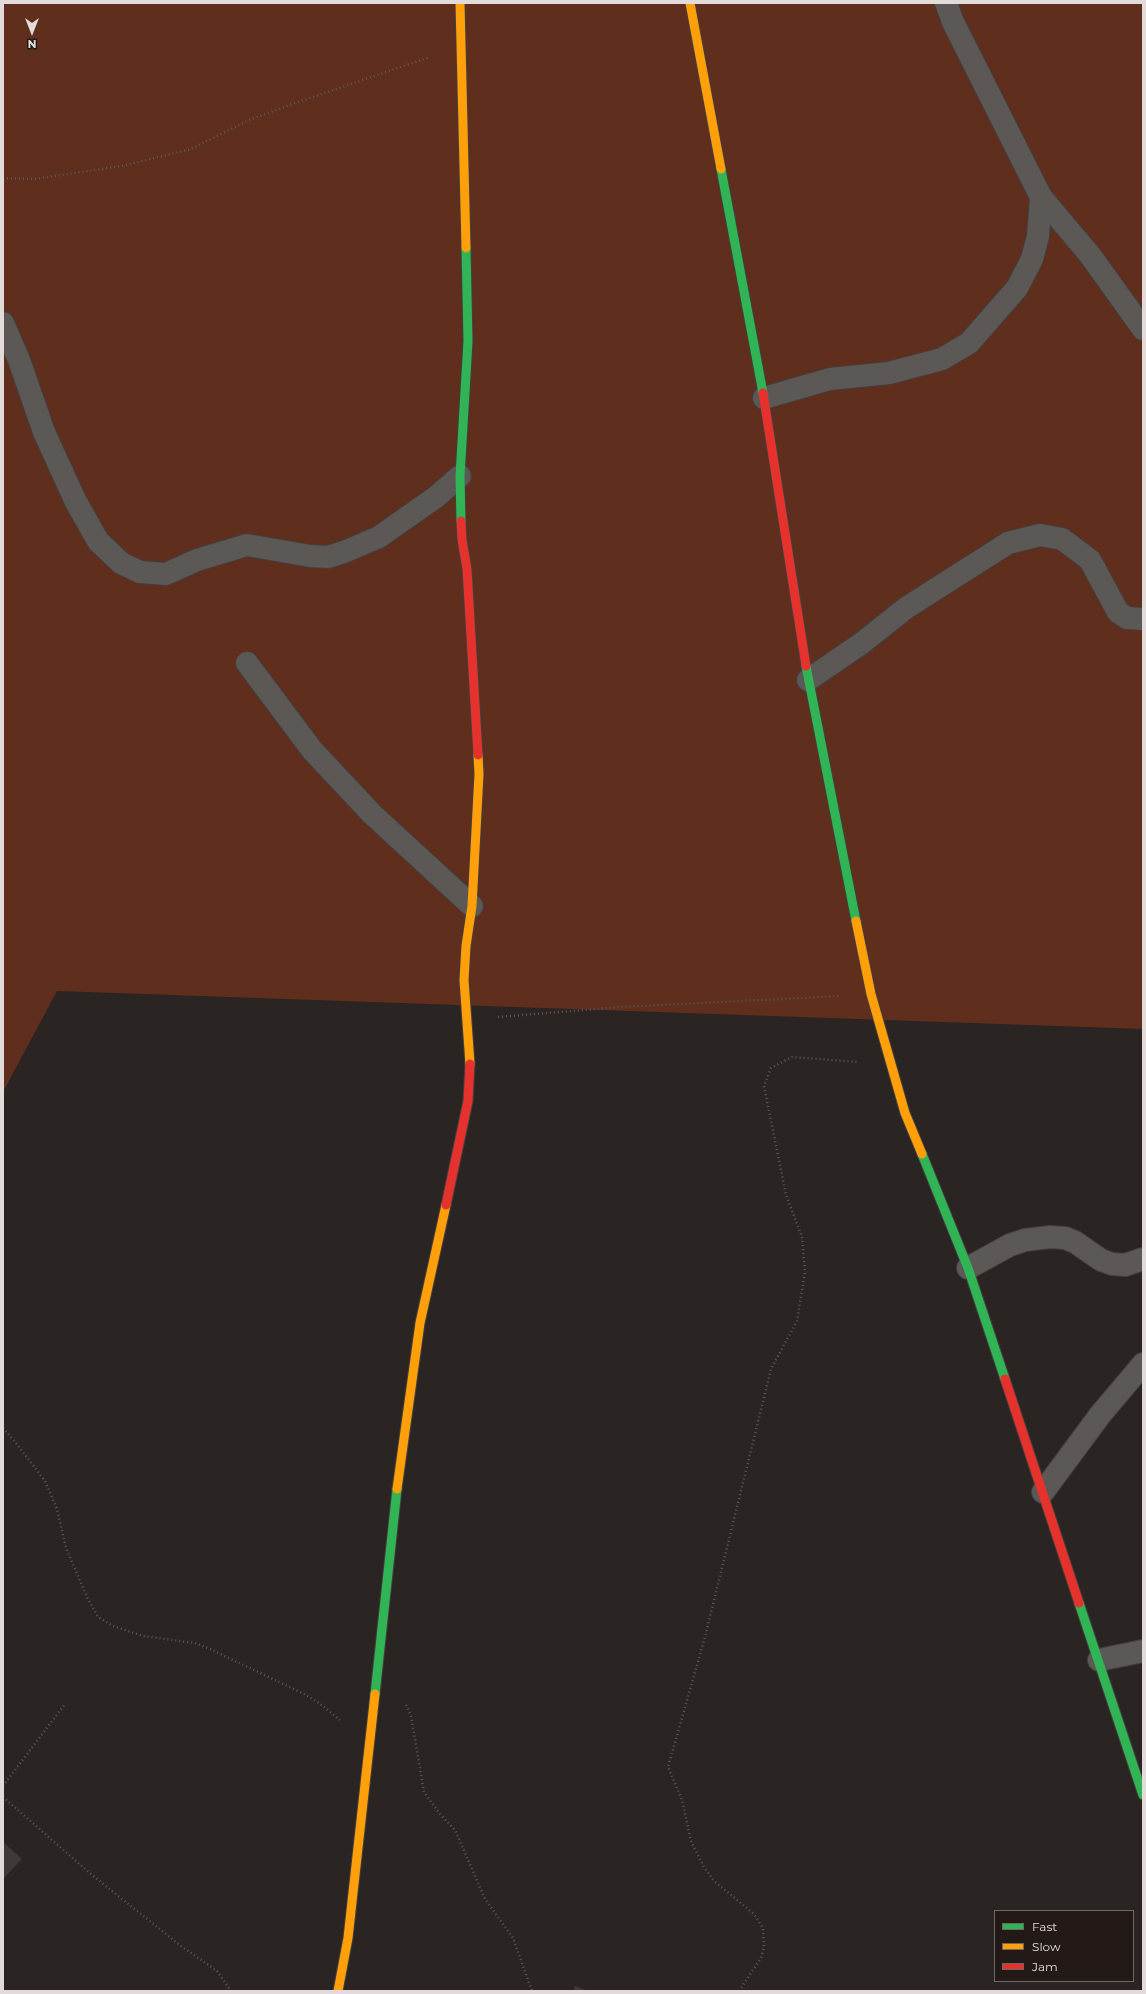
<!DOCTYPE html>
<style>
body{margin:0}
#map{position:relative;width:1146px;height:1994px;overflow:hidden;background:#2a2423;font-family:Montserrat,sans-serif}
canvas{display:block}
.frame{position:absolute;inset:0;border:4px solid #e2dbd9;pointer-events:none}
.legend{position:absolute;left:994px;top:1910px;width:140px;height:72px;box-sizing:border-box;background:#231a17;border:1px solid #6f6765;margin:0;padding:5px 7px;list-style:none;font-size:12px;color:#e2dbd9}
.legend li{display:flex;align-items:center;gap:8px;height:20px}
.legend b{width:20px;border:1px solid #6f6765}
.north{position:absolute;left:12px;top:12px;width:40px;height:40px;-webkit-text-stroke:3px #231a17;paint-order:stroke;rotate:180deg;font-size:11px;font-weight:700;line-height:16px;text-align:center;color:#e2dbd9}
.north::after{content:'';display:block;margin:auto;width:14px;height:18px;background:#e2dbd9;clip-path:polygon(50% 0,100% 100%,50% 72%,0 100%)}
</style>
<div id="map">
<canvas width="1146" height="1994"></canvas>
<div class="frame"></div>
<ul class="legend">
<li><b style="height:5px;background:#30b455"></b>Fast</li>
<li><b style="height:5px;background:#ff9f0a"></b>Slow</li>
<li><b style="height:5px;background:#e5322d"></b>Jam</li>
</ul>
<div class="north">N</div>
</div>
<script>
const ctx = document.querySelector('canvas').getContext('2d');
ctx.lineJoin = 'round';
function fillPath(path, color) {
  ctx.fillStyle = color;
  ctx.fill(path, 'evenodd');
}
function shape(rows) {
  const path = new Path2D();
  for (const r of rows) {
    path.moveTo(r[0], r[1]);
    for (let i = 2; i < r.length; i += 2) path.lineTo(r[i], r[i + 1]);
  }
  return path;
}
function trace(path, color, width, dash) {
  ctx.strokeStyle = color;
  ctx.lineWidth = width;
  ctx.lineCap = dash ? 'butt' : 'round';
  ctx.setLineDash(dash || []);
  ctx.stroke(path);
}
const green = shape([
 [3,3,1143,3,1143,1029,57,991,3,1092]
]);
const building = shape([
 [3,1842,22,1859,4,1878,3,1877],
 [575,1986,588,1991,573,1991]
]);
const path = shape([
 [3,178,34,179,122,166,191,149,249,120,298,102,430,57],
 [498,1017,621,1007,840,996],
 [3,1428,16,1443,45,1481,57,1509,66,1548,87,1597,98,1617,113,1626,143,1636,195,1643,210,1649,304,1694,319,1703,340,1720],
 [406,1705,411,1716,424,1792,439,1813,455,1830,485,1899,513,1938,532,1991],
 [3,1786,65,1704],
 [3,1797,92,1875,181,1946,217,1971,231,1991],
 [739,1991,761,1958,764,1947,763,1928,754,1914,714,1881,704,1867,691,1841,682,1800,668,1767,705,1637,771,1369,797,1321,805,1272,802,1237,786,1195,764,1086,771,1068,792,1057,859,1062]
]);
const street = shape([
 [946,3,953,22,1041,197,1090,255,1143,329],
 [3,323,19,360,44,432,75,500,98,541,121,563,140,572,166,574,197,560,247,545,310,556,328,557,344,552,379,537,436,497,460,476],
 [764,398,830,379,889,373,942,359,969,343,1017,288,1032,259,1038,236,1041,197],
 [247,663,312,750,372,814,472,906],
 [808,680,862,643,906,608,1008,543,1040,535,1062,539,1090,560,1118,612,1127,618,1143,619],
 [968,1268,1010,1245,1025,1240,1050,1237,1065,1238,1075,1242,1101,1260,1112,1264,1125,1265,1143,1259],
 [1043,1492,1100,1415,1143,1364],
 [1099,1660,1143,1651]
]);
const fast = shape([
 [721,169,763,393],
 [461,521,460,476,468,341,466,248],
 [806,666,856,921],
 [922,1154,968,1268,1005,1379],
 [1079,1603,1143,1795],
 [375,1694,397,1489]
]);
const slow = shape([
 [460,3,466,248],
 [690,3,721,169],
 [856,921,871,994,905,1113,922,1154],
 [470,1064,464,980,466,946,472,906,479,774,478,755],
 [397,1489,420,1323,446,1205],
 [338,1991,348,1938,375,1694]
]);
const jam = shape([
 [763,393,806,666],
 [461,521,462,540,467,569,478,755],
 [446,1205,468,1101,470,1064],
 [1005,1379,1079,1603]
]);
fillPath(green, '#5f2e1d');
fillPath(building, '#3e3a38');
trace(street, '#443f3e', 24);
trace(fast, '#443f3e', 11);
trace(slow, '#443f3e', 11);
trace(jam, '#443f3e', 11);
trace(path, '#5e5a59', 2.5, [1, 3]);
trace(street, '#5c5856', 22);
trace(fast, '#30b455', 9);
trace(slow, '#ff9f0a', 9);
trace(jam, '#e5322d', 9);
</script>
